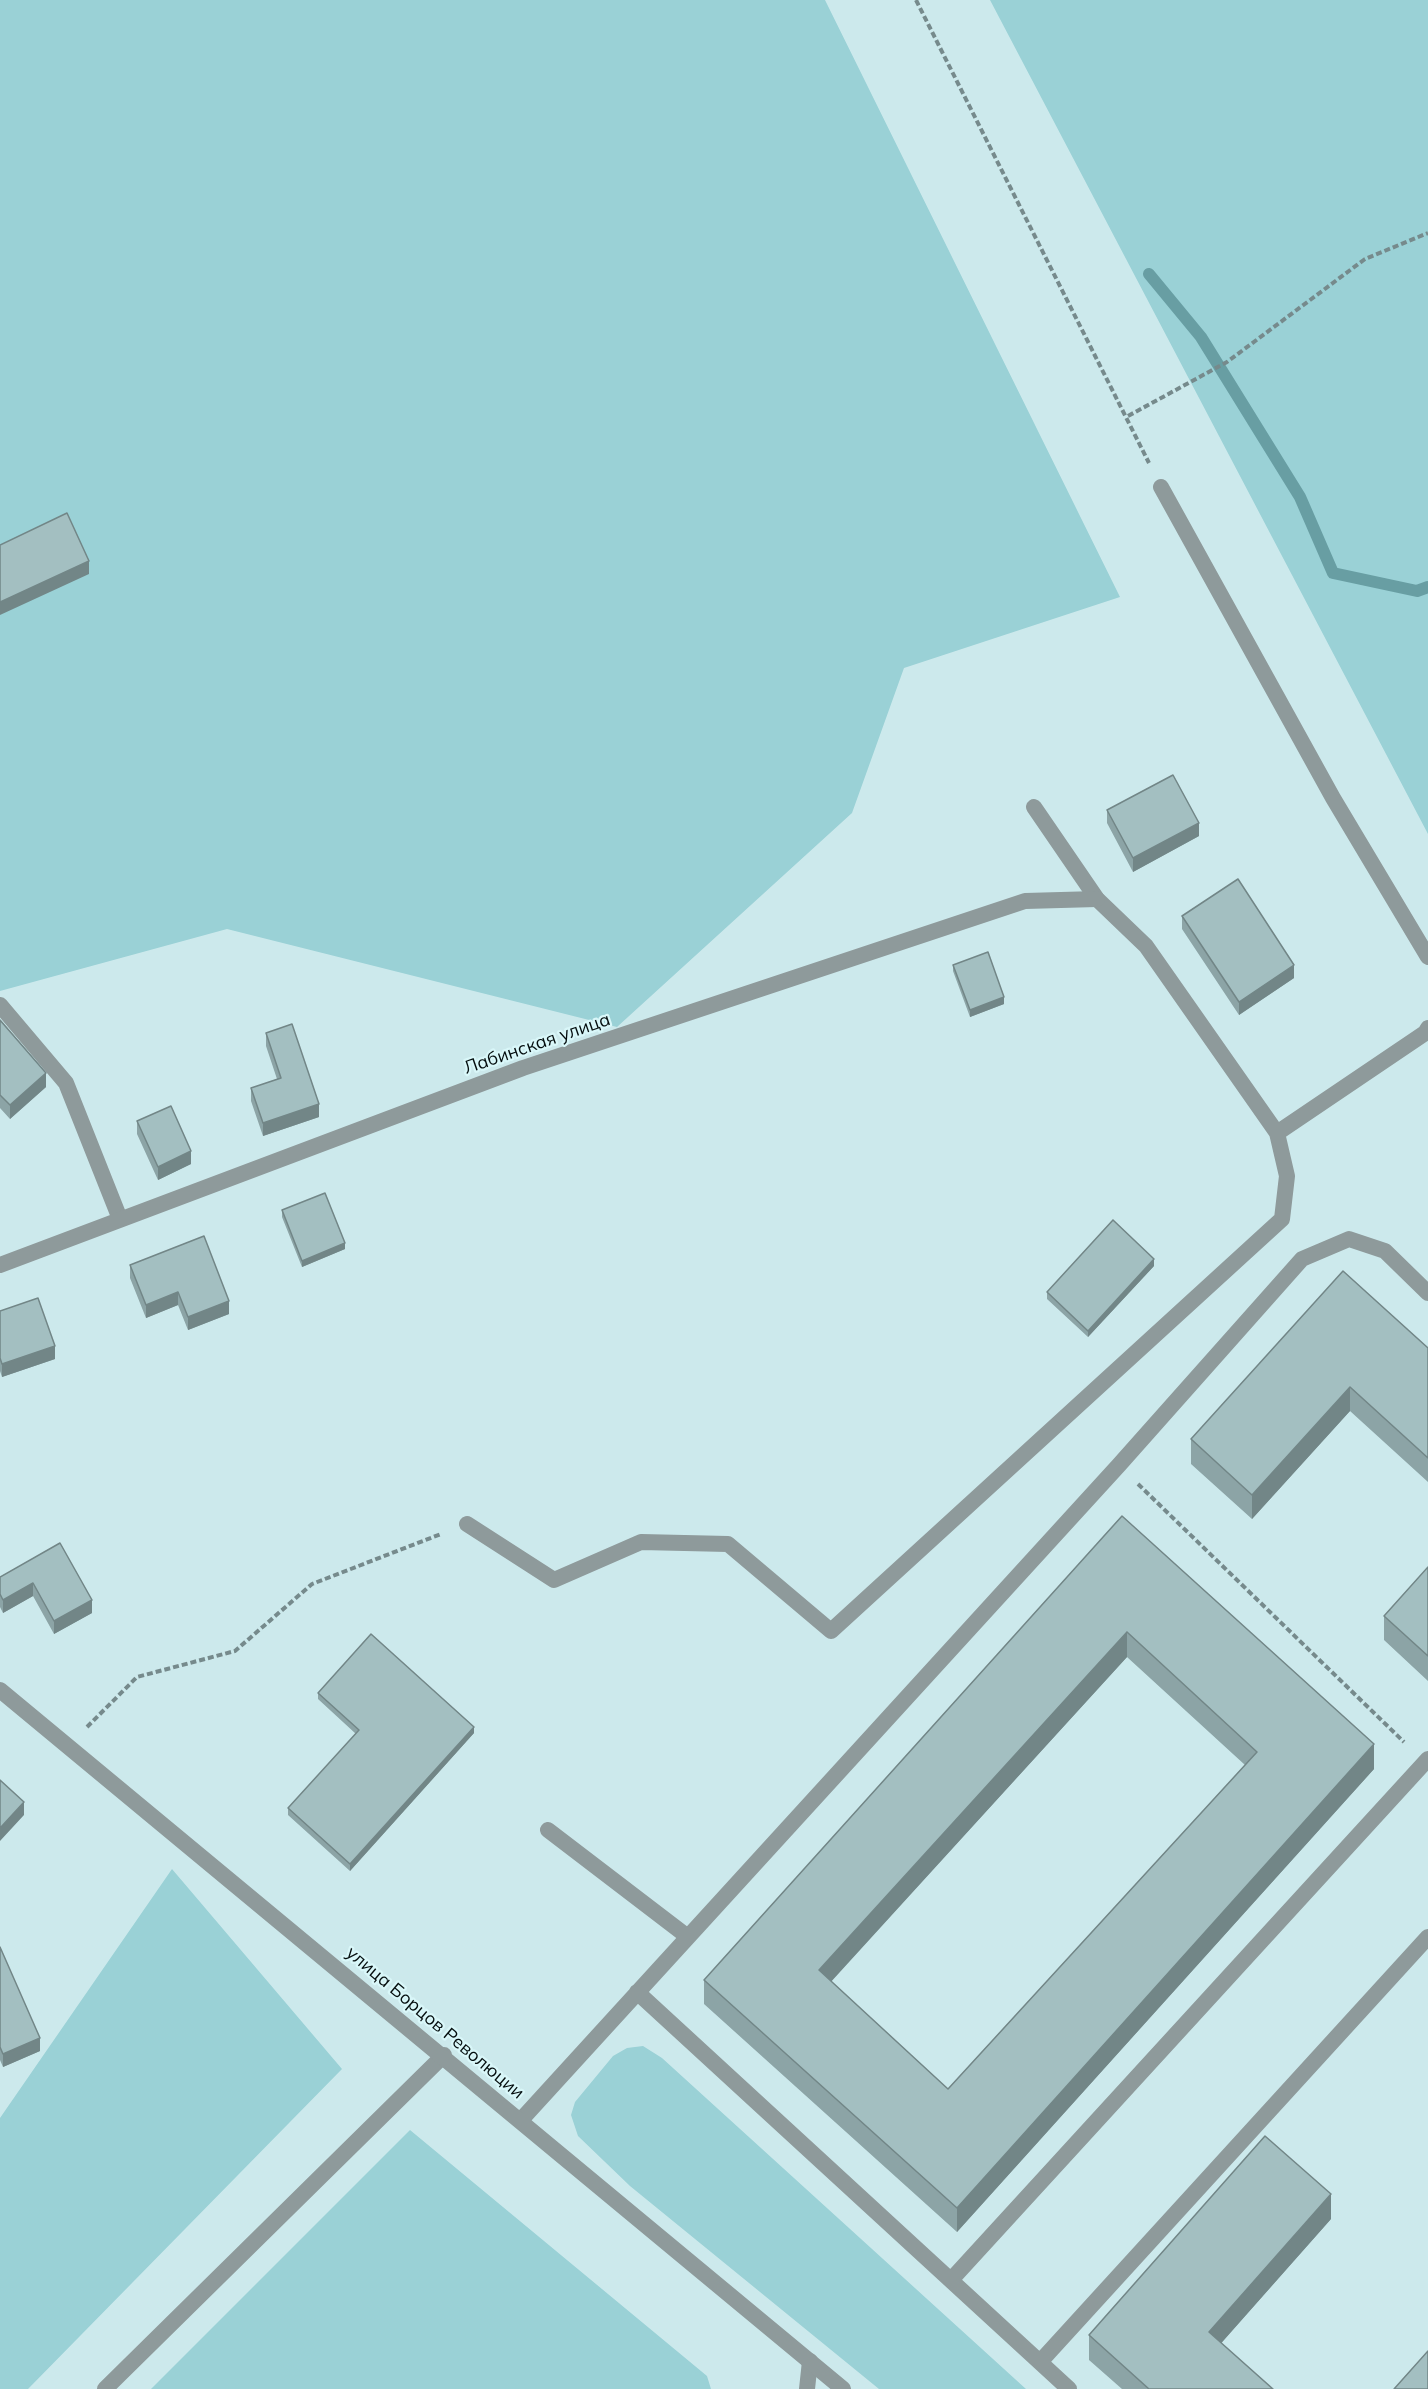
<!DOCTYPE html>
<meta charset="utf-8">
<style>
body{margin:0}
canvas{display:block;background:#cce9ec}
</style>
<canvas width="1428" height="2389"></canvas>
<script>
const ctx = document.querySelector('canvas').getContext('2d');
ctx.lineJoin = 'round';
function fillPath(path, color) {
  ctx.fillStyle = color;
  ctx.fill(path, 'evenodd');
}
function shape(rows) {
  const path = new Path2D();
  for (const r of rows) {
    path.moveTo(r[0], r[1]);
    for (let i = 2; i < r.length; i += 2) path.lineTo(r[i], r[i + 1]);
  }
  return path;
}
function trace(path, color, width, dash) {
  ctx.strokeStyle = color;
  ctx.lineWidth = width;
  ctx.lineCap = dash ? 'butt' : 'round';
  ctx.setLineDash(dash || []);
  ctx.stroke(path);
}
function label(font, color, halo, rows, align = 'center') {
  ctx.font = font + ' Mulish,sans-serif';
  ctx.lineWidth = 4.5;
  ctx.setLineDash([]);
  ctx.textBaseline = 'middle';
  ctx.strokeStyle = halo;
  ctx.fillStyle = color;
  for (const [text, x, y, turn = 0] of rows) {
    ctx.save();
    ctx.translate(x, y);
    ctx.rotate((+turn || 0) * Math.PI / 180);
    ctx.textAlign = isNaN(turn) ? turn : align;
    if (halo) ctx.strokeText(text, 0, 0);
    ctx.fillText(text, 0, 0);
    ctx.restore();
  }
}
const green = shape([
 [0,0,825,0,1120,597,904,668,852,813,617,1027,227,929,0,991],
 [990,0,1428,0,1428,834],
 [172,1869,342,2069,28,2389,0,2389,0,2118],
 [643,2046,662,2058,1026,2389,879,2389,630,2186,578,2136,571,2115,575,2102,613,2056,627,2048],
 [410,2130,707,2376,711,2389,151,2389]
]);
const stream = shape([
 [1149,274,1201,337,1300,497,1333,573,1417,591,1428,587]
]);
const path = shape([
 [916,0,1149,463],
 [1128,416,1227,362,1365,259,1428,233],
 [1138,1484,1404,1742],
 [87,1727,137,1677,235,1651,312,1584,441,1534]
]);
const service = shape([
 [1161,487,1333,798,1428,957],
 [0,1005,66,1083,120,1219],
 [1277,1133,1425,1033,1428,1028],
 [467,1524,554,1580,641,1542,728,1544,831,1631,1282,1219,1287,1176,1277,1133,1146,946,1097,899,1034,807],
 [548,1830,688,1937],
 [637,1992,1069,2389],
 [521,2120,1119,1465,1302,1259,1349,1239,1385,1251,1428,1293],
 [951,2280,1428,1759],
 [1040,2362,1428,1937],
 [807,2389,810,2361]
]);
const minor = shape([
 [0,1265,523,1068,1025,901,1097,899],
 [105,2389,444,2055]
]);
const tertiary = shape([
 [0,1690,843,2389]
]);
const wall = shape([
 [1107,810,1199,836,1133,872,1107,823],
 [1182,916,1294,978,1239,1015,1182,929],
 [953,965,1004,1004,970,1017,953,971],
 [0,1020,46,1087,10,1119,0,1108],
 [266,1033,319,1117,263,1136,251,1101,251,1088,277,1079,266,1046],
 [137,1121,191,1164,158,1180,137,1134],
 [282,1210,345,1249,302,1267,282,1217],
 [130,1265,229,1314,188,1330,178,1305,146,1318,130,1278],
 [1154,1266,1088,1337,1047,1299,1047,1292],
 [0,1311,55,1359,2,1377,0,1371],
 [1428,1348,1428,1482,1350,1411,1252,1519,1191,1464,1191,1439],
 [1122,1516,1374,1769,957,2232,704,2004,704,1980],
 [1127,1657,1245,1765,948,2089,831,1981],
 [60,1543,92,1613,54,1634,33,1596,3,1613,0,1607,0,1577],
 [1428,1567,1428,1681,1384,1640,1384,1616],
 [318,1693,474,1733,350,1871,288,1815,288,1808,356,1734,318,1699],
 [0,1947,40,2051,3,2067,0,2060],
 [1331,2219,1221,2343,1273,2389,1122,2389,1089,2360,1089,2335]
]);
const shadedWall = shape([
 [89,561,89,574,0,615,0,602],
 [1199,823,1199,836,1133,872,1133,858],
 [1294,965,1294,978,1239,1015,1239,1002],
 [1004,997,1004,1004,970,1017,970,1010],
 [46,1073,46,1087,10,1119,10,1105],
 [319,1104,319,1117,263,1136,263,1123],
 [191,1151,191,1164,158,1180,158,1167],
 [345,1243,345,1249,302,1267,302,1261],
 [1154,1259,1154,1266,1088,1337,1088,1331],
 [178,1292,178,1305,146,1318,146,1305],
 [229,1301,229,1314,188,1330,188,1317],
 [55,1346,55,1359,2,1377,2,1364],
 [1350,1387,1350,1411,1252,1519,1252,1495],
 [33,1583,33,1596,3,1613,3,1600],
 [92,1600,92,1613,54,1634,54,1621],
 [1127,1632,1127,1657,819,1995,819,1970],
 [474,1727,474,1733,350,1871,350,1864],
 [1374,1744,1374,1769,957,2232,957,2208],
 [24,1802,24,1815,0,1841,0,1828],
 [40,2038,40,2051,3,2067,3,2054],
 [1331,2194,1331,2219,1209,2357,1209,2332]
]);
const building = shape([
 [67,513,89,561,0,602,0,545,67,513],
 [1173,775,1199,823,1133,858,1107,810,1173,775],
 [1238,879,1294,965,1239,1002,1182,916,1238,879],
 [988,952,1004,997,970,1010,953,965,988,952],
 [0,1020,46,1073,10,1105,0,1095,0,1020],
 [292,1024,319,1104,263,1123,251,1088,281,1078,266,1033,292,1024],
 [171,1106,191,1151,158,1167,137,1121,171,1106],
 [325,1193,345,1243,302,1261,282,1210,325,1193],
 [1113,1220,1154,1259,1088,1331,1047,1292,1113,1220],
 [204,1236,229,1301,188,1317,178,1292,146,1305,130,1265,204,1236],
 [1343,1271,1428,1348,1428,1458,1350,1387,1252,1495,1191,1439,1343,1271],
 [38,1298,55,1346,2,1364,0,1358,0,1311,38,1298],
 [1122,1516,1374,1744,957,2208,704,1980,1122,1516],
 [1127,1632,1257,1752,948,2089,819,1970,1127,1632],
 [60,1543,92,1600,54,1621,33,1583,3,1600,0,1594,0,1577,60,1543],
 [1428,1567,1428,1656,1384,1616,1428,1567],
 [371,1634,474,1727,350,1864,288,1808,359,1730,318,1693,371,1634],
 [0,1780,24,1802,0,1828,0,1780],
 [0,1947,40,2038,3,2054,0,2047,0,1947],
 [1265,2136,1331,2194,1209,2332,1273,2389,1149,2389,1089,2335,1265,2136],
 [1428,2351,1428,2389,1394,2389,1428,2351]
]);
const streetNames = [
 ["Лабинская улица",537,1044,-19],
 ["улица Борцов Революции",435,2023,40]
];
fillPath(green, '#9ad1d6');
trace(stream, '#689ea3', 12);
trace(path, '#768a8c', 4, [6, 3]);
trace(service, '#8e9a9b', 16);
trace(minor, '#8e9a9b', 16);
trace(tertiary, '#8e9a9b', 16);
fillPath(wall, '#8ca4a6');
fillPath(shadedWall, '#728687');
fillPath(building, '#a3bfc1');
trace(building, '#728687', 1.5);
label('18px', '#040d0e', '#d9f7f9', streetNames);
</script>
